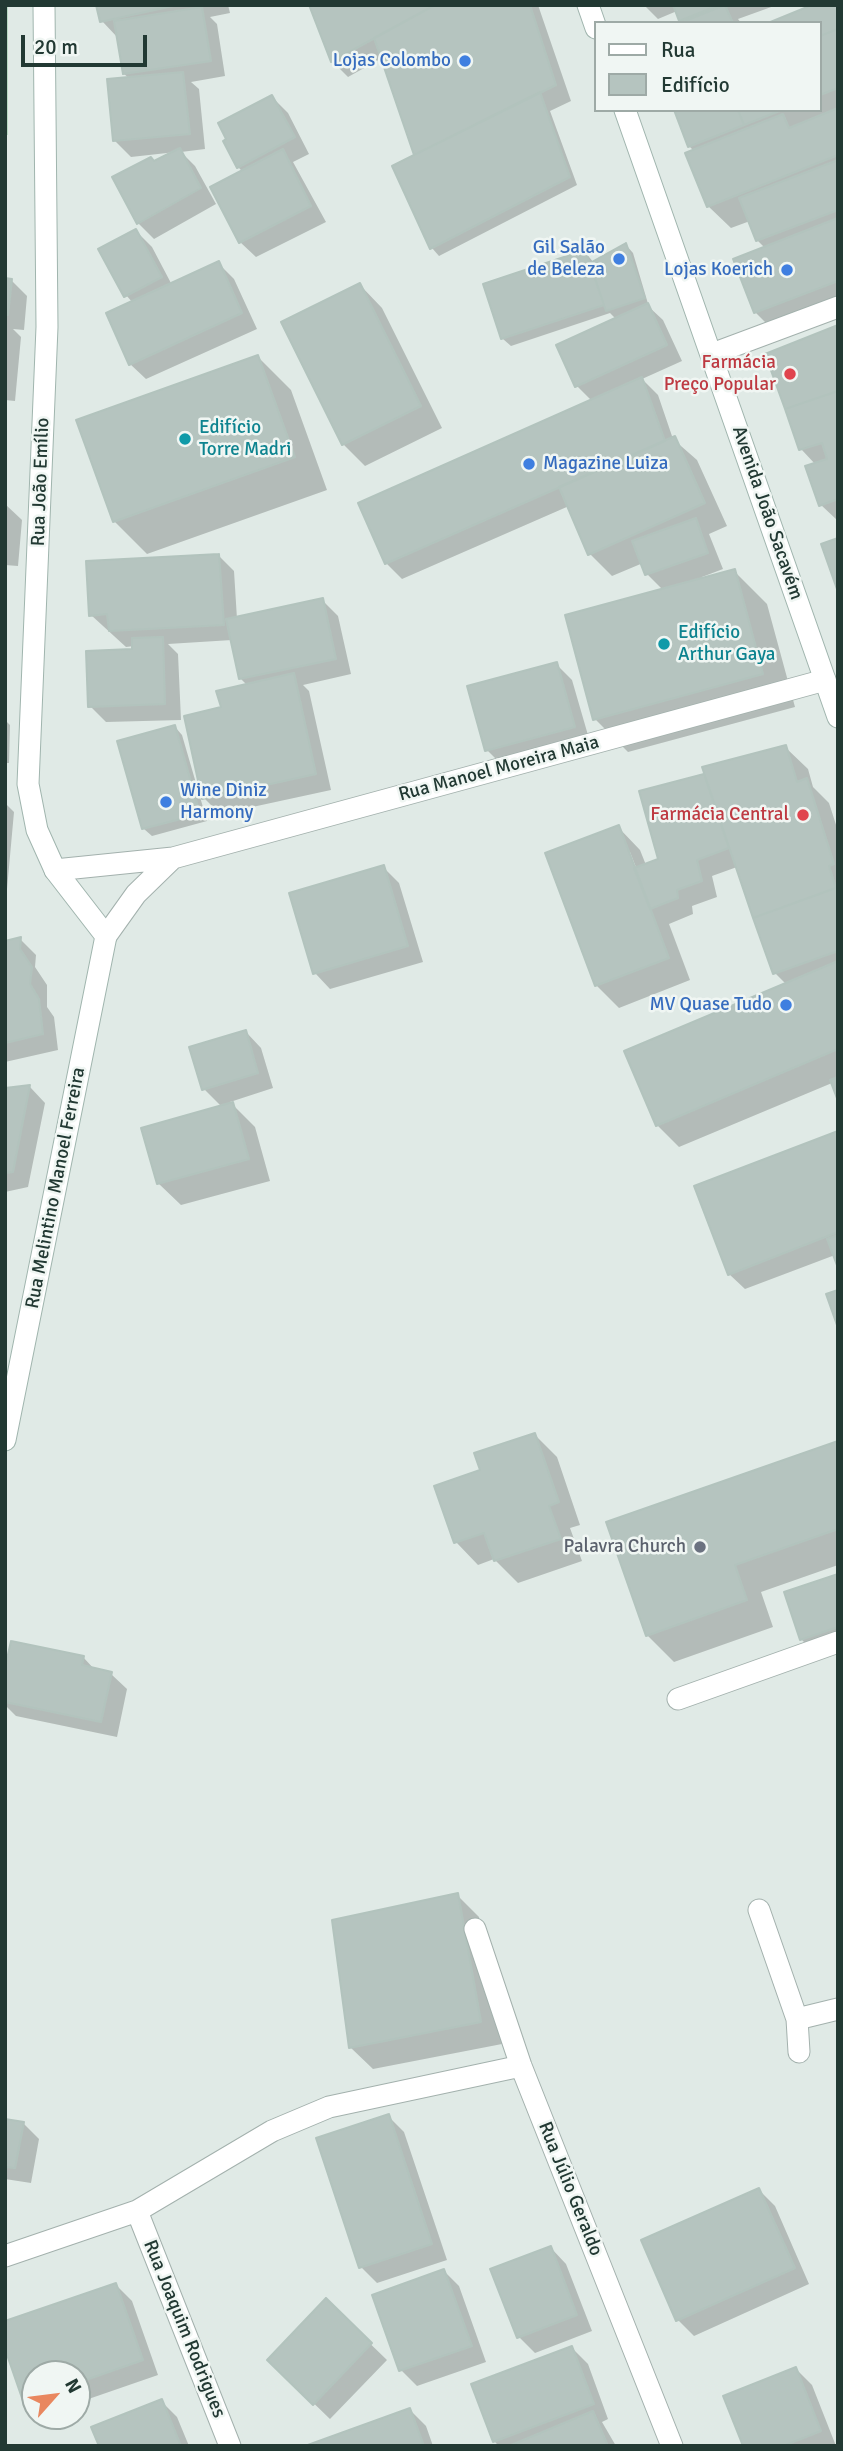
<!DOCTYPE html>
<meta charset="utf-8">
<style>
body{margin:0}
#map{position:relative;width:843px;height:2451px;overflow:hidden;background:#e0eae6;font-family:Signika,sans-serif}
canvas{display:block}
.frame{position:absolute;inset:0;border:7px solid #223933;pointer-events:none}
.legend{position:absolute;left:594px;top:21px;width:228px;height:91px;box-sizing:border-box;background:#f0f6f3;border:2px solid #9eaaa6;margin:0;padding:9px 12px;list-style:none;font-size:21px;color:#223933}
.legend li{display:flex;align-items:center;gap:14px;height:35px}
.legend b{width:35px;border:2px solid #9eaaa6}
.north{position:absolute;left:21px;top:2360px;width:70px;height:70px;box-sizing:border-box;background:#f0f6f3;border:2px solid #9eaaa6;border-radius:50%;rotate:62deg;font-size:19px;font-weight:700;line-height:28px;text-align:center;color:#223933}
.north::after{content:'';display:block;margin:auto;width:24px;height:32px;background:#e9875f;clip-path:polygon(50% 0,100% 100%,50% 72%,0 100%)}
.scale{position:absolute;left:21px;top:35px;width:126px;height:32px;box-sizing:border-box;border:4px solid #223933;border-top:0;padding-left:9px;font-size:21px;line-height:24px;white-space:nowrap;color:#223933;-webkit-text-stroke:5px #f0f6f3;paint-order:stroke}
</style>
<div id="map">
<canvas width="843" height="2451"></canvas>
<div class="frame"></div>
<ul class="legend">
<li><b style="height:9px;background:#fff"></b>Rua</li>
<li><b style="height:19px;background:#b5c4bf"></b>Edifício</li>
</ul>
<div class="north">N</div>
<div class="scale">20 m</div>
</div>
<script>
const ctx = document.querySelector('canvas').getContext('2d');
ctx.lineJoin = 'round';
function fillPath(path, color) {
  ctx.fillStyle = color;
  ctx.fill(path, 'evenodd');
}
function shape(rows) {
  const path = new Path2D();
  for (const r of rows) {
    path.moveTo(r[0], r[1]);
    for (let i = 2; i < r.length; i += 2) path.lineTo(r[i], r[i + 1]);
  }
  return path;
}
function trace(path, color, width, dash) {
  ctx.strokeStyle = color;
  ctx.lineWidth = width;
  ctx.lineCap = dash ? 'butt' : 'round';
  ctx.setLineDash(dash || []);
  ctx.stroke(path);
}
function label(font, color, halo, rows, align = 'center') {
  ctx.font = font + ' Signika,sans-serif';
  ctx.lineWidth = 5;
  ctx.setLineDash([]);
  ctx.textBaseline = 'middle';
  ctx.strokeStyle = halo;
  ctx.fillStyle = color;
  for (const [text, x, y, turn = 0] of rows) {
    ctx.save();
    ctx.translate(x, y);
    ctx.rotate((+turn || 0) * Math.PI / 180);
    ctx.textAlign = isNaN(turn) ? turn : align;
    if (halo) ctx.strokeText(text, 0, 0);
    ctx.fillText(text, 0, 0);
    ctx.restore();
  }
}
const green = shape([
 [5,5,8,5,8,135,5,135]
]);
const shadow = shape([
 [98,5,228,5,230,13,210,17,217,24,225,76,191,82,199,89,205,149,181,152,195,166,216,204,154,239,138,223,155,163,176,152,131,157,115,141,129,78,124,74,118,38,102,21],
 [311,5,538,5,571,101,550,111,577,185,439,256,432,248,416,154,382,58,348,77,332,61],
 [644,5,774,5,774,6,738,19,741,23,683,23,677,11,658,19],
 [838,5,838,302,771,328,755,312,765,248,757,240,750,221,731,228,708,206,695,152,689,146,676,110,820,110,820,23],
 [272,97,288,113,309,154,293,162,326,222,256,257,240,242,243,172,238,167],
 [136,231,152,247,172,285,218,263,234,279,257,329,146,379,130,364,133,303,126,295],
 [626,245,633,253,649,307,663,320,682,361,642,379,658,395,673,439,697,460,727,526,709,534,723,569,702,577,703,579,734,571,767,604,795,707,628,752,595,719,663,590,647,574,643,563,612,576,590,554,569,506,402,579,386,563,592,401,577,386,558,346,616,319,610,313,511,346,503,339,485,285,585,252,594,263],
 [5,280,11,280,27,296,24,330,13,329,21,337,15,401,5,400],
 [360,285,382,308,442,428,365,466,343,444],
 [838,327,838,520,837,520,821,505,816,465,801,449,787,409],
 [258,357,291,390,327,490,147,554,114,521],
 [5,504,22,520,18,566,5,565],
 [218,555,234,571,237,619,322,600,338,616,351,674,303,685,309,691,331,790,220,814,204,798,223,709,247,685,240,678,232,640,168,644,178,654,181,720,106,722,90,706,134,651,134,646,126,647,91,615],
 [556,664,572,680,590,742,503,766,487,750],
 [5,720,10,725,9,763,5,763],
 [175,727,182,735,207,821,152,836,144,829,120,742],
 [785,747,808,769,813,787,829,803,838,831,838,1096,832,1083,679,1147,657,1125,786,984,775,973,737,867,712,876,717,897,692,906,693,914,669,924,690,980,619,1008,596,985,618,827,640,850,646,865,660,860,703,776,708,781],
 [627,852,630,852,637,870,634,870],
 [5,803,14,812,6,900,5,900],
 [383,867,399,883,423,962,330,989,315,973],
 [20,939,36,955,35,967,47,985,47,1007,54,1017,58,1050,5,1062,5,942],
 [246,1032,261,1048,273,1088,230,1102,255,1127,270,1181,181,1205,158,1183,222,1107,204,1089],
 [30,1087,45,1103,28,1187,5,1192,5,1090],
 [838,1133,838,1263,835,1255,745,1289,729,1274],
 [535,1435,557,1457,580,1525,570,1528,582,1561,518,1583,494,1559,478,1565,456,1542,437,1487,482,1472],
 [838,1442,838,1565,761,1592,773,1627,674,1662,647,1635],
 [838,1576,838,1648,817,1655,801,1639],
 [83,1657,95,1670,111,1674,127,1689,117,1737,16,1716,5,1705,5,1677],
 [457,1895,479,1917,502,2044,373,2069,350,2047],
 [388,2116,404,2132,447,2260,377,2283,361,2267],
 [5,2120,23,2123,39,2139,31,2183,5,2179],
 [759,2190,775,2206,809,2284,694,2336,678,2320],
 [551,2248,566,2264,592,2331,535,2353,519,2337],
 [444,2271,459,2286,486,2362,417,2386,401,2370,374,2296],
 [116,2285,132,2301,158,2375,77,2403,77,2374,35,2374,35,2410,25,2400,5,2344],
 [326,2301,387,2360,330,2419,269,2360],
 [572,2348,588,2364,608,2419,602,2422,616,2446,499,2446,494,2441],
 [796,2369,812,2385,836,2446,745,2446],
 [161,2401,177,2417,189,2446,101,2446],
 [410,2410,426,2426,433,2446,311,2446]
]);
const building = shape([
 [96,5,177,5,100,22,96,5],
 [309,5,435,5,331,62,309,5],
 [435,5,530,5,556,85,414,155,374,38,435,5],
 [673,5,719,5,679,21,673,5],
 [725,5,733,23,680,23,725,5],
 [812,5,838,5,838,29,820,36,820,23,768,23,812,5],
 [202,7,211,61,123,74,114,21,202,7],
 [838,29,838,88,820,95,820,36,838,29],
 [183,72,190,134,113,141,107,79,183,72],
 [540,92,570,177,430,249,392,166,540,92],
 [272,95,295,137,237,168,223,141,226,139,218,123,272,95],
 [838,108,838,155,707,207,685,153,783,114,789,128,838,108],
 [674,110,738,110,744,125,688,147,674,110],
 [738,110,782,110,744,125,738,110],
 [180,148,201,188,137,224,112,177,151,157,154,161,180,148],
 [283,149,311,206,239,243,210,187,283,149],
 [838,160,838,210,756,241,739,198,838,160],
 [838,218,838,281,754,313,733,259,838,218],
 [136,229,162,277,124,297,98,249,136,229],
 [626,243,645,298,606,311,590,263,626,243],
 [585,250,604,305,501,339,483,284,585,250],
 [219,261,242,313,129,365,106,313,219,261],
 [5,278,12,279,8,315,5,315,5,278],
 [360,283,421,406,342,445,281,322,360,283],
 [648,303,667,345,575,387,556,345,648,303],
 [838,325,838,391,785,409,765,354,838,325],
 [258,355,295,457,113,522,76,420,258,355],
 [642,377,665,441,385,564,358,503,642,377],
 [838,391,838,499,819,506,805,466,827,459,822,443,799,450,785,409,838,391],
 [675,436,705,503,588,555,559,487,675,436],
 [696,518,708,553,645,575,632,541,696,518],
 [838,538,838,592,821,544,838,538],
 [219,554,224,625,109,631,107,614,89,616,86,561,219,554],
 [735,569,763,674,593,720,565,615,735,569],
 [323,598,336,659,239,679,226,619,323,598],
 [163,637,165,704,88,707,86,651,132,649,132,638,163,637],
 [557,662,575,727,485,751,467,686,557,662],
 [294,673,316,774,202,799,184,716,221,707,216,691,294,673],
 [175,725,200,814,142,829,117,741,175,725],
 [786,745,797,782,807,778,834,864,829,866,836,888,753,918,702,767,786,745],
 [704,774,729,848,697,860,702,881,677,890,678,898,650,909,634,868,658,859,639,791,704,774],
 [619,825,669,958,595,986,545,853,619,825],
 [384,865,408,946,313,974,289,893,384,865],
 [838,887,838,951,773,974,753,918,838,887],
 [21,937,20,949,32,967,30,984,39,999,43,1034,5,1043,5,941,21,937],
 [838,961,838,1049,656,1126,624,1051,838,961],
 [246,1030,258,1073,202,1090,189,1047,246,1030],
 [838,1077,838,1101,830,1080,838,1077],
 [30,1085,13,1172,5,1173,5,1088,30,1085],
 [233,1102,249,1159,157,1184,141,1128,233,1102],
 [838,1131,838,1232,728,1275,694,1186,838,1131],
 [838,1235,838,1268,827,1239,838,1235],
 [838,1290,838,1328,826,1294,838,1290],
 [535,1433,559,1502,549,1506,561,1539,494,1561,484,1533,454,1543,434,1486,480,1470,474,1453,535,1433],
 [838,1441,838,1529,735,1565,747,1600,646,1636,606,1522,838,1441],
 [838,1574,838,1627,800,1640,784,1592,838,1574],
 [11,1641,84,1656,82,1665,112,1672,101,1722,5,1702,5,1668,11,1641],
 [458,1893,481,2022,349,2048,332,1920,458,1893],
 [389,2114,432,2244,359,2268,316,2138,389,2114],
 [5,2119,24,2122,15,2168,5,2167,5,2119],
 [759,2188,795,2268,676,2321,641,2240,759,2188],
 [551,2246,577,2315,517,2338,490,2269,551,2246],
 [444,2269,472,2346,399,2371,372,2295,444,2269],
 [116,2283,143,2360,77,2383,77,2374,35,2374,35,2397,23,2401,5,2349,5,2321,116,2283],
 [326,2298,372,2343,313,2405,267,2360,326,2298],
 [572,2346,594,2404,493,2442,471,2384,572,2346],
 [796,2367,821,2431,783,2446,743,2446,723,2396,796,2367],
 [162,2399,181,2446,99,2446,91,2427,162,2399],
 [410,2408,424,2446,305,2446,410,2408],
 [593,2411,608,2446,509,2446,593,2411]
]);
const service = shape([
 [678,1699,838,1642],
 [759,1910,797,2019],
 [799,2052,797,2019,838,2009]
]);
const minor = shape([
 [712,354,838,307],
 [475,1929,521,2066,672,2446],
 [137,2211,230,2446],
 [5,2256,137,2211,272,2131,329,2107,521,2066]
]);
const tertiary = shape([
 [55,870,173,858,825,680],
 [106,936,136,894,173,858]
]);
const secondary = shape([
 [588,5,596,28],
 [625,110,838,717],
 [5,1440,106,936,55,870,37,830,28,784,47,327,44,5]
]);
const markers = [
 [465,61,7,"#3f7fe0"],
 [619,259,7,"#3f7fe0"],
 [787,270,7,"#3f7fe0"],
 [790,374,7,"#e0444e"],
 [185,439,7,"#0f9aa8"],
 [529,464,7,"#3f7fe0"],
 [664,644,7,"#0f9aa8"],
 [166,802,7,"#3f7fe0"],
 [803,815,7,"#e0444e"],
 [786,1005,7,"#3f7fe0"],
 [700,1547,7,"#6b7280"]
];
const shopNames = [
 ["Lojas Colombo",451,61],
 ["Gil Salão",605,248],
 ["de Beleza",605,270],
 ["Lojas Koerich",773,270],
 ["Magazine Luiza",543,464,"left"],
 ["Wine Diniz",180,791,"left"],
 ["Harmony",180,813,"left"],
 ["MV Quase Tudo",772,1005]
];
const healthNames = [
 ["Farmácia",776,363],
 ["Preço Popular",776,385],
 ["Farmácia Central",789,815]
];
const cultureNames = [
 ["Edifício",199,428],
 ["Torre Madri",199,450],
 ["Edifício",678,633],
 ["Arthur Gaya",678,655]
];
const streetNames = [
 ["Rua João Emílio",41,482,-88],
 ["Avenida João Sacavém",767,513,71],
 ["Rua Manoel Moreira Maia",499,769,-15],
 ["Rua Melintino Manoel Ferreira",56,1188,-79],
 ["Rua Júlio Geraldo",570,2189,68],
 ["Rua Joaquim Rodrigues",184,2329,68]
];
const worshipNames = [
 ["Palavra Church",686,1547]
];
fillPath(green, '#b9dac4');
fillPath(shadow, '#0003');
fillPath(building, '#b5c4bf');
trace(building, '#b2c3bd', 2);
trace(service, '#a3b1ad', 23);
trace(minor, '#a3b1ad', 23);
trace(tertiary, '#a3b1ad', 23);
trace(secondary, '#a0b5ae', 23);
trace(service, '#fff', 21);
trace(minor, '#fff', 21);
trace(tertiary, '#fff', 21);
trace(secondary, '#fff', 21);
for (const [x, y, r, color] of markers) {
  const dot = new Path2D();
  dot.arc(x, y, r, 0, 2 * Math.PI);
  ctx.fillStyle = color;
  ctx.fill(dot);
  trace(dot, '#f0f6f3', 2.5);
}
label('19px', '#366cbe', '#f0f6f3', shopNames, 'right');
label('19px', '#be3a42', '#f0f6f3', healthNames, 'right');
label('19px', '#0d838f', '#f0f6f3', cultureNames, 'left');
label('19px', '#223933', '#f0f6f3', streetNames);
label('19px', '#5b616d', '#f0f6f3', worshipNames, 'right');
</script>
